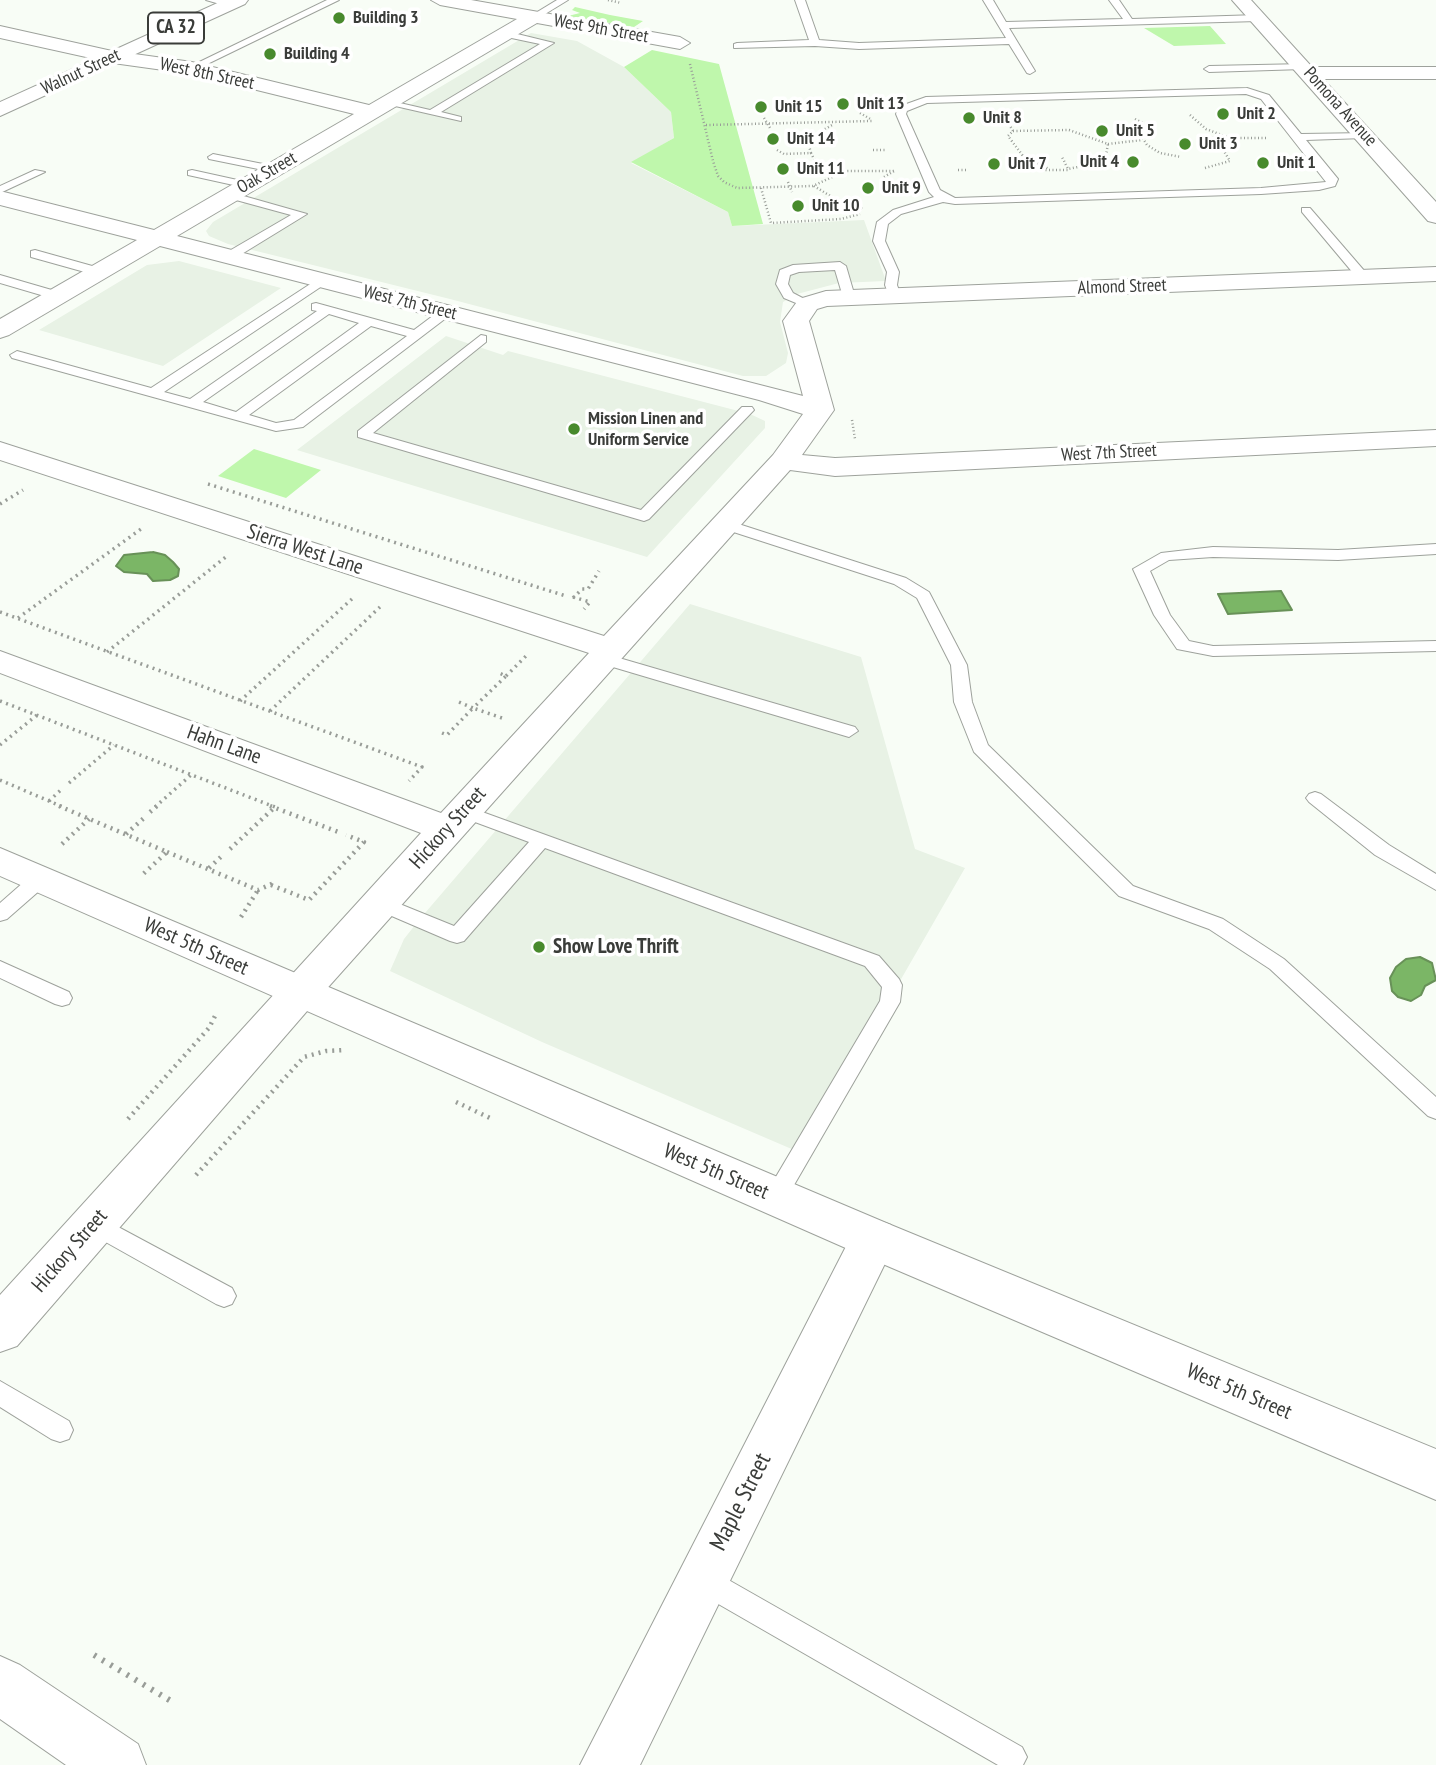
<!DOCTYPE html>
<style>
body{margin:0}
canvas{display:block;background:#f8fdf6}
</style>
<canvas width="1436" height="1765"></canvas>
<script>
const ctx = document.querySelector('canvas').getContext('2d');
ctx.lineJoin = 'round';
function fillPath(path, color) {
  ctx.fillStyle = color;
  ctx.fill(path, 'evenodd');
}
function shape(rows) {
  const path = new Path2D();
  for (const r of rows) {
    path.moveTo(r[0], r[1]);
    for (let i = 2; i < r.length; i += 2) path.lineTo(r[i], r[i + 1]);
  }
  return path;
}
function trace(path, color, width, dash) {
  ctx.strokeStyle = color;
  ctx.lineWidth = width;
  ctx.lineCap = dash ? 'butt' : 'round';
  ctx.setLineDash(dash || []);
  ctx.stroke(path);
}
function label(font, color, halo, rows, align = 'center') {
  ctx.font = font + ' "PT Sans Narrow",sans-serif';
  ctx.lineWidth = 7;
  ctx.setLineDash([]);
  ctx.textBaseline = 'middle';
  ctx.strokeStyle = halo;
  ctx.fillStyle = color;
  for (const [text, x, y, turn = 0] of rows) {
    ctx.save();
    ctx.translate(x, y);
    ctx.rotate((+turn || 0) * Math.PI / 180);
    ctx.textAlign = isNaN(turn) ? turn : align;
    if (halo) ctx.strokeText(text, 0, 0);
    ctx.fillText(text, 0, 0);
    ctx.restore();
  }
}
const built = shape([
 [531,33,577,41,624,67,671,112,674,138,631,163,728,212,732,226,864,220,886,281,839,283,797,294,783,302,780,322,788,353,786,363,766,376,743,376,450,299,228,244,209,236,206,231,213,222],
 [179,261,281,288,163,366,39,330,147,265],
 [446,336,503,355,508,351,750,414,765,421,765,428,647,557,297,450],
 [690,604,861,657,915,849,965,868,801,1153,542,1042,390,971,404,939,419,920]
]);
const green = shape([
 [575,7,610,15,643,21,634,27,568,16,580,13,572,10],
 [1210,26,1226,44,1174,46,1144,28],
 [652,50,719,64,763,224,732,226,728,212,631,162,674,138,671,112,624,67],
 [254,449,321,470,286,498,218,476]
]);
const water = shape([
 [153,552,165,555,173,562,179,569,178,576,170,580,153,581,147,574,124,572,116,566,124,555,153,552],
 [1281,591,1292,610,1228,614,1218,594,1281,591],
 [1420,957,1432,963,1436,980,1425,986,1421,995,1411,1001,1398,997,1392,991,1390,978,1396,967,1406,959,1420,957]
]);
const pathFar3 = shape([
 [608,0,621,3],
 [690,64,713,161,718,176,724,182,737,188,813,186,845,171,895,171],
 [860,113,872,120],
 [1190,115,1206,129,1227,137],
 [764,118,770,128],
 [1135,119,1143,123,1141,135,1147,145,1160,153,1181,157],
 [1007,121,1013,131,1008,136,1023,156,1049,169],
 [706,125,872,121],
 [1013,131,1069,130,1108,144,1106,155,1083,166,1068,169,1062,157],
 [1209,138,1267,138],
 [1108,144,1142,140],
 [777,150,784,154,811,153,817,165,834,173],
 [873,150,885,150],
 [811,153,807,139,834,124],
 [1205,168,1230,161,1216,138],
 [958,170,966,170],
 [1028,170,1068,170],
 [884,177,894,171],
 [788,182,792,192],
 [814,186,832,197,863,209],
 [761,188,771,223,841,219,860,214],
 [852,420,855,439]
]);
const pathFar2 = shape([
 [208,484,566,596],
 [0,504,23,490],
 [573,597,590,602,584,609],
 [573,598,582,589,588,589,599,571],
 [0,612,422,767,409,781],
 [18,618,141,529],
 [107,652,227,556],
 [506,676,526,656,522,655],
 [0,701,275,807],
 [240,701,353,598],
 [459,702,473,708,506,676,499,673],
 [270,711,380,607],
 [442,733,447,735,473,708,502,718],
 [0,745,37,715],
 [0,780,63,807],
 [69,783,114,745],
 [49,801,63,788],
 [155,807,191,775]
]);
const pathFar1 = shape([
 [59,806,167,852,141,876],
 [270,806,341,833],
 [150,812,157,806],
 [126,834,144,818],
 [62,844,90,818],
 [230,849,275,807],
 [167,852,258,890,274,883],
 [209,868,224,854],
 [271,885,309,900,364,842,346,835],
 [241,917,258,890],
 [456,1102,490,1118],
 [128,1119,209,1028,215,1016],
 [196,1175,304,1057,326,1051,344,1050]
]);
const path = shape([
 [94,1655,171,1701]
]);
const service = shape([
 [206,0,224,0,235,4,230,7,206,0],
 [327,0,339,0,195,70,187,68,327,0],
 [557,0,568,0,537,19,529,17,557,0],
 [795,0,805,0,819,40,859,43,1006,38,983,0,993,0,1006,22,1123,19,1109,0,1119,0,1132,19,1258,15,1263,18,1258,21,1009,28,1035,71,1030,74,1027,73,1009,44,859,49,815,46,734,48,734,44,737,43,809,40,795,0],
 [505,31,554,43,441,112,461,117,461,121,382,103,387,100,430,110,540,44,502,36,500,34,505,31],
 [1306,64,1306,68,1303,69,1209,72,1204,69,1209,66,1306,64],
 [1247,88,1269,95,1301,134,1368,133,1369,135,1364,138,1306,140,1338,179,1335,186,1319,190,1261,194,955,204,943,202,901,214,888,224,885,241,899,272,897,285,901,296,895,300,889,296,885,285,887,272,873,241,877,222,893,210,934,197,929,192,896,114,898,107,926,97,1247,88],
 [1246,94,1261,99,1326,182,1261,188,955,198,940,190,906,114,907,111,927,103,1246,94],
 [213,154,273,166,279,169,273,172,209,159,208,157,213,154],
 [35,170,45,172,0,193,0,186,35,170],
 [192,170,251,183,253,185,247,188,188,175,188,171,192,170],
 [225,193,233,193,307,214,232,260,224,260,224,254,291,215,225,197,225,193],
 [1302,208,1310,208,1367,274,1367,280,1359,280,1302,212,1302,208],
 [35,250,103,269,105,272,99,276,31,257,31,251,35,250],
 [840,262,846,266,855,297,853,300,849,301,843,297,835,270,799,272,790,275,788,284,793,293,814,304,808,308,784,298,776,284,780,270,793,265,840,262],
 [0,275,62,293,64,296,58,300,0,283,0,275],
 [321,277,325,278,325,284,164,392,190,399,317,311,312,310,312,304,316,303,414,330,442,309,450,309,450,315,303,427,276,431,12,358,10,355,17,351,151,388,321,277],
 [329,314,359,323,236,412,203,402,329,314],
 [371,326,407,336,294,420,276,423,249,415,371,326],
 [481,335,486,336,486,342,373,433,641,510,742,407,752,407,754,410,649,519,644,521,358,437,358,431,481,335],
 [723,519,906,578,929,592,967,665,972,702,988,745,1133,886,1223,919,1284,959,1436,1097,1436,1119,1428,1116,1270,969,1209,929,1119,896,974,752,954,702,951,665,917,598,894,584,718,527,715,524,723,519],
 [1436,544,1436,554,1338,560,1213,557,1169,560,1150,571,1170,615,1189,641,1213,646,1436,641,1436,651,1213,656,1177,649,1154,615,1133,569,1161,553,1213,547,1338,550,1436,544],
 [602,653,855,727,858,731,849,737,596,662,594,658,596,654,602,653],
 [1315,792,1321,794,1389,845,1436,874,1436,890,1375,855,1309,802,1306,798,1309,794,1315,792],
 [463,805,879,956,899,979,902,985,900,1002,783,1204,775,1207,767,1204,764,1197,880,1001,882,987,865,966,545,848,464,941,457,943,450,941,373,908,370,903,373,898,380,896,454,926,529,842,456,815,454,811,456,807,463,805],
 [40,872,47,874,50,879,47,884,7,919,0,921,0,903,33,874,40,872],
 [0,961,69,992,72,998,69,1004,62,1006,55,1004,0,978,0,961],
 [94,1214,232,1288,236,1296,232,1304,224,1307,216,1304,86,1231,82,1224,86,1217,94,1214],
 [0,1381,69,1421,73,1430,69,1439,60,1442,51,1439,0,1407,0,1381],
 [704,1566,1022,1747,1027,1757,1023,1765,998,1765,694,1590,690,1580,694,1570,704,1566]
]);
const minor = shape([
 [431,0,471,0,680,37,690,43,680,49,537,23,177,236,803,396,783,321,799,299,826,291,1436,267,1436,281,827,306,817,309,809,321,834,410,802,455,835,458,1436,430,1436,446,835,476,790,470,314,1003,17,1346,0,1352,0,1295,421,833,0,673,0,651,441,813,589,653,0,460,0,442,604,636,773,455,803,414,759,400,160,246,9,335,0,338,0,319,137,240,0,205,0,191,154,230,354,114,192,74,113,63,106,61,103,57,106,53,113,51,192,62,369,105,517,19,440,5,431,0],
 [1232,0,1251,0,1312,67,1436,67,1436,79,1323,79,1436,202,1436,223,1428,221,1232,0],
 [874,1219,891,1225,897,1239,640,1765,580,1765,857,1225,874,1219],
 [0,1656,20,1665,138,1744,146,1765,66,1765,0,1719,0,1656]
]);
const tertiary = shape([
 [0,848,891,1225,1436,1449,1436,1500,857,1253,0,876,0,848]
]);
const primary = shape([
 [224,0,248,0,245,4,0,116,0,102,95,59,0,38,0,26,112,51,224,0]
]);
const markers = [
 [339,18,7,"#488a2d"],
 [270,54,7,"#488a2d"],
 [843,104,7,"#488a2d"],
 [761,107,7,"#488a2d"],
 [1223,114,7,"#488a2d"],
 [969,118,7,"#488a2d"],
 [1102,131,7,"#488a2d"],
 [773,139,7,"#488a2d"],
 [1185,144,7,"#488a2d"],
 [1133,162,7,"#488a2d"],
 [1263,163,7,"#488a2d"],
 [994,164,7,"#488a2d"],
 [783,169,7,"#488a2d"],
 [868,188,7,"#488a2d"],
 [798,206,7,"#488a2d"],
 [574,429,7,"#488a2d"],
 [539,947,7,"#488a2d"]
];
const farPoinames = [
 ["Building 3",353,18],
 ["Building 4",284,54],
 ["Unit 13",857,104],
 ["Unit 15",775,107],
 ["Unit 2",1237,114],
 ["Unit 8",983,118],
 ["Unit 5",1116,131],
 ["Unit 14",787,139],
 ["Unit 3",1199,144],
 ["Unit 4",1119,162,"right"],
 ["Unit 1",1277,163],
 ["Unit 7",1008,164],
 ["Unit 11",797,169],
 ["Unit 9",882,188],
 ["Unit 10",812,206],
 ["Mission Linen and",588,419],
 ["Uniform Service",588,440]
];
const farStreetnames = [
 ["West 9th Street",601,29,10],
 ["Walnut Street",81,72,-25],
 ["West 8th Street",207,74,12],
 ["Pomona Avenue",1340,107,48],
 ["Oak Street",267,173,-30],
 ["Almond Street",1122,287,-2],
 ["West 7th Street",410,303,14],
 ["West 7th Street",1109,453,-3]
];
const shields = [
 [176,28,56]
];
const shieldNames = [
 ["CA 32",176,28]
];
const streetNames = [
 ["Sierra West Lane",305,550,18],
 ["Hahn Lane",224,745,20],
 ["Hickory Street",448,828,-48],
 ["West 5th Street",196,947,24],
 ["West 5th Street",716,1172,23],
 ["Hickory Street",70,1251,-49],
 ["West 5th Street",1239,1392,23]
];
const poiNames = [
 ["Show Love Thrift",553,947]
];
const nearStreetnames = [
 ["Maple Street",741,1502,-63]
];
fillPath(built, '#e8f2e5');
fillPath(green, '#bff7ac');
fillPath(water, '#7bb666');
trace(water, '#689158', 2);
trace(service, '#9ea29c', 2);
trace(minor, '#9ea29c', 2);
trace(tertiary, '#9ea29c', 2);
trace(primary, '#9ea29c', 2);
trace(pathFar3, '#999d98', 2.5, [1, 2.5]);
trace(pathFar2, '#999d98', 3.5, [2, 4.5]);
trace(pathFar1, '#999d98', 4.5, [2, 5]);
trace(path, '#999d98', 6, [2.5, 7]);
fillPath(service, '#fff');
fillPath(minor, '#fff');
fillPath(tertiary, '#fff');
fillPath(primary, '#fff');
for (const [x, y, r, color] of markers) {
  const dot = new Path2D();
  dot.arc(x, y, r, 0, 2 * Math.PI);
  ctx.fillStyle = color;
  ctx.fill(dot);
  trace(dot, '#fff', 2.5);
}
label('bold 18px', '#3a3c39', '#fff', farPoinames, 'left');
label('18px', '#3a3c39', '#fff', farStreetnames);
for (const [x, y, w] of shields) {
  const box = new Path2D();
  box.roundRect(x - w / 2, y - 15.5, w, 31, 5);
  ctx.fillStyle = '#fff';
  ctx.fill(box);
  trace(box, '#3a3c39', 2);
}
label('bold 19px', '#3a3c39', null, shieldNames);
label('21px', '#3a3c39', '#fff', streetNames);
label('bold 21px', '#3a3c39', '#fff', poiNames, 'left');
label('24px', '#3a3c39', '#fff', nearStreetnames);
</script>
